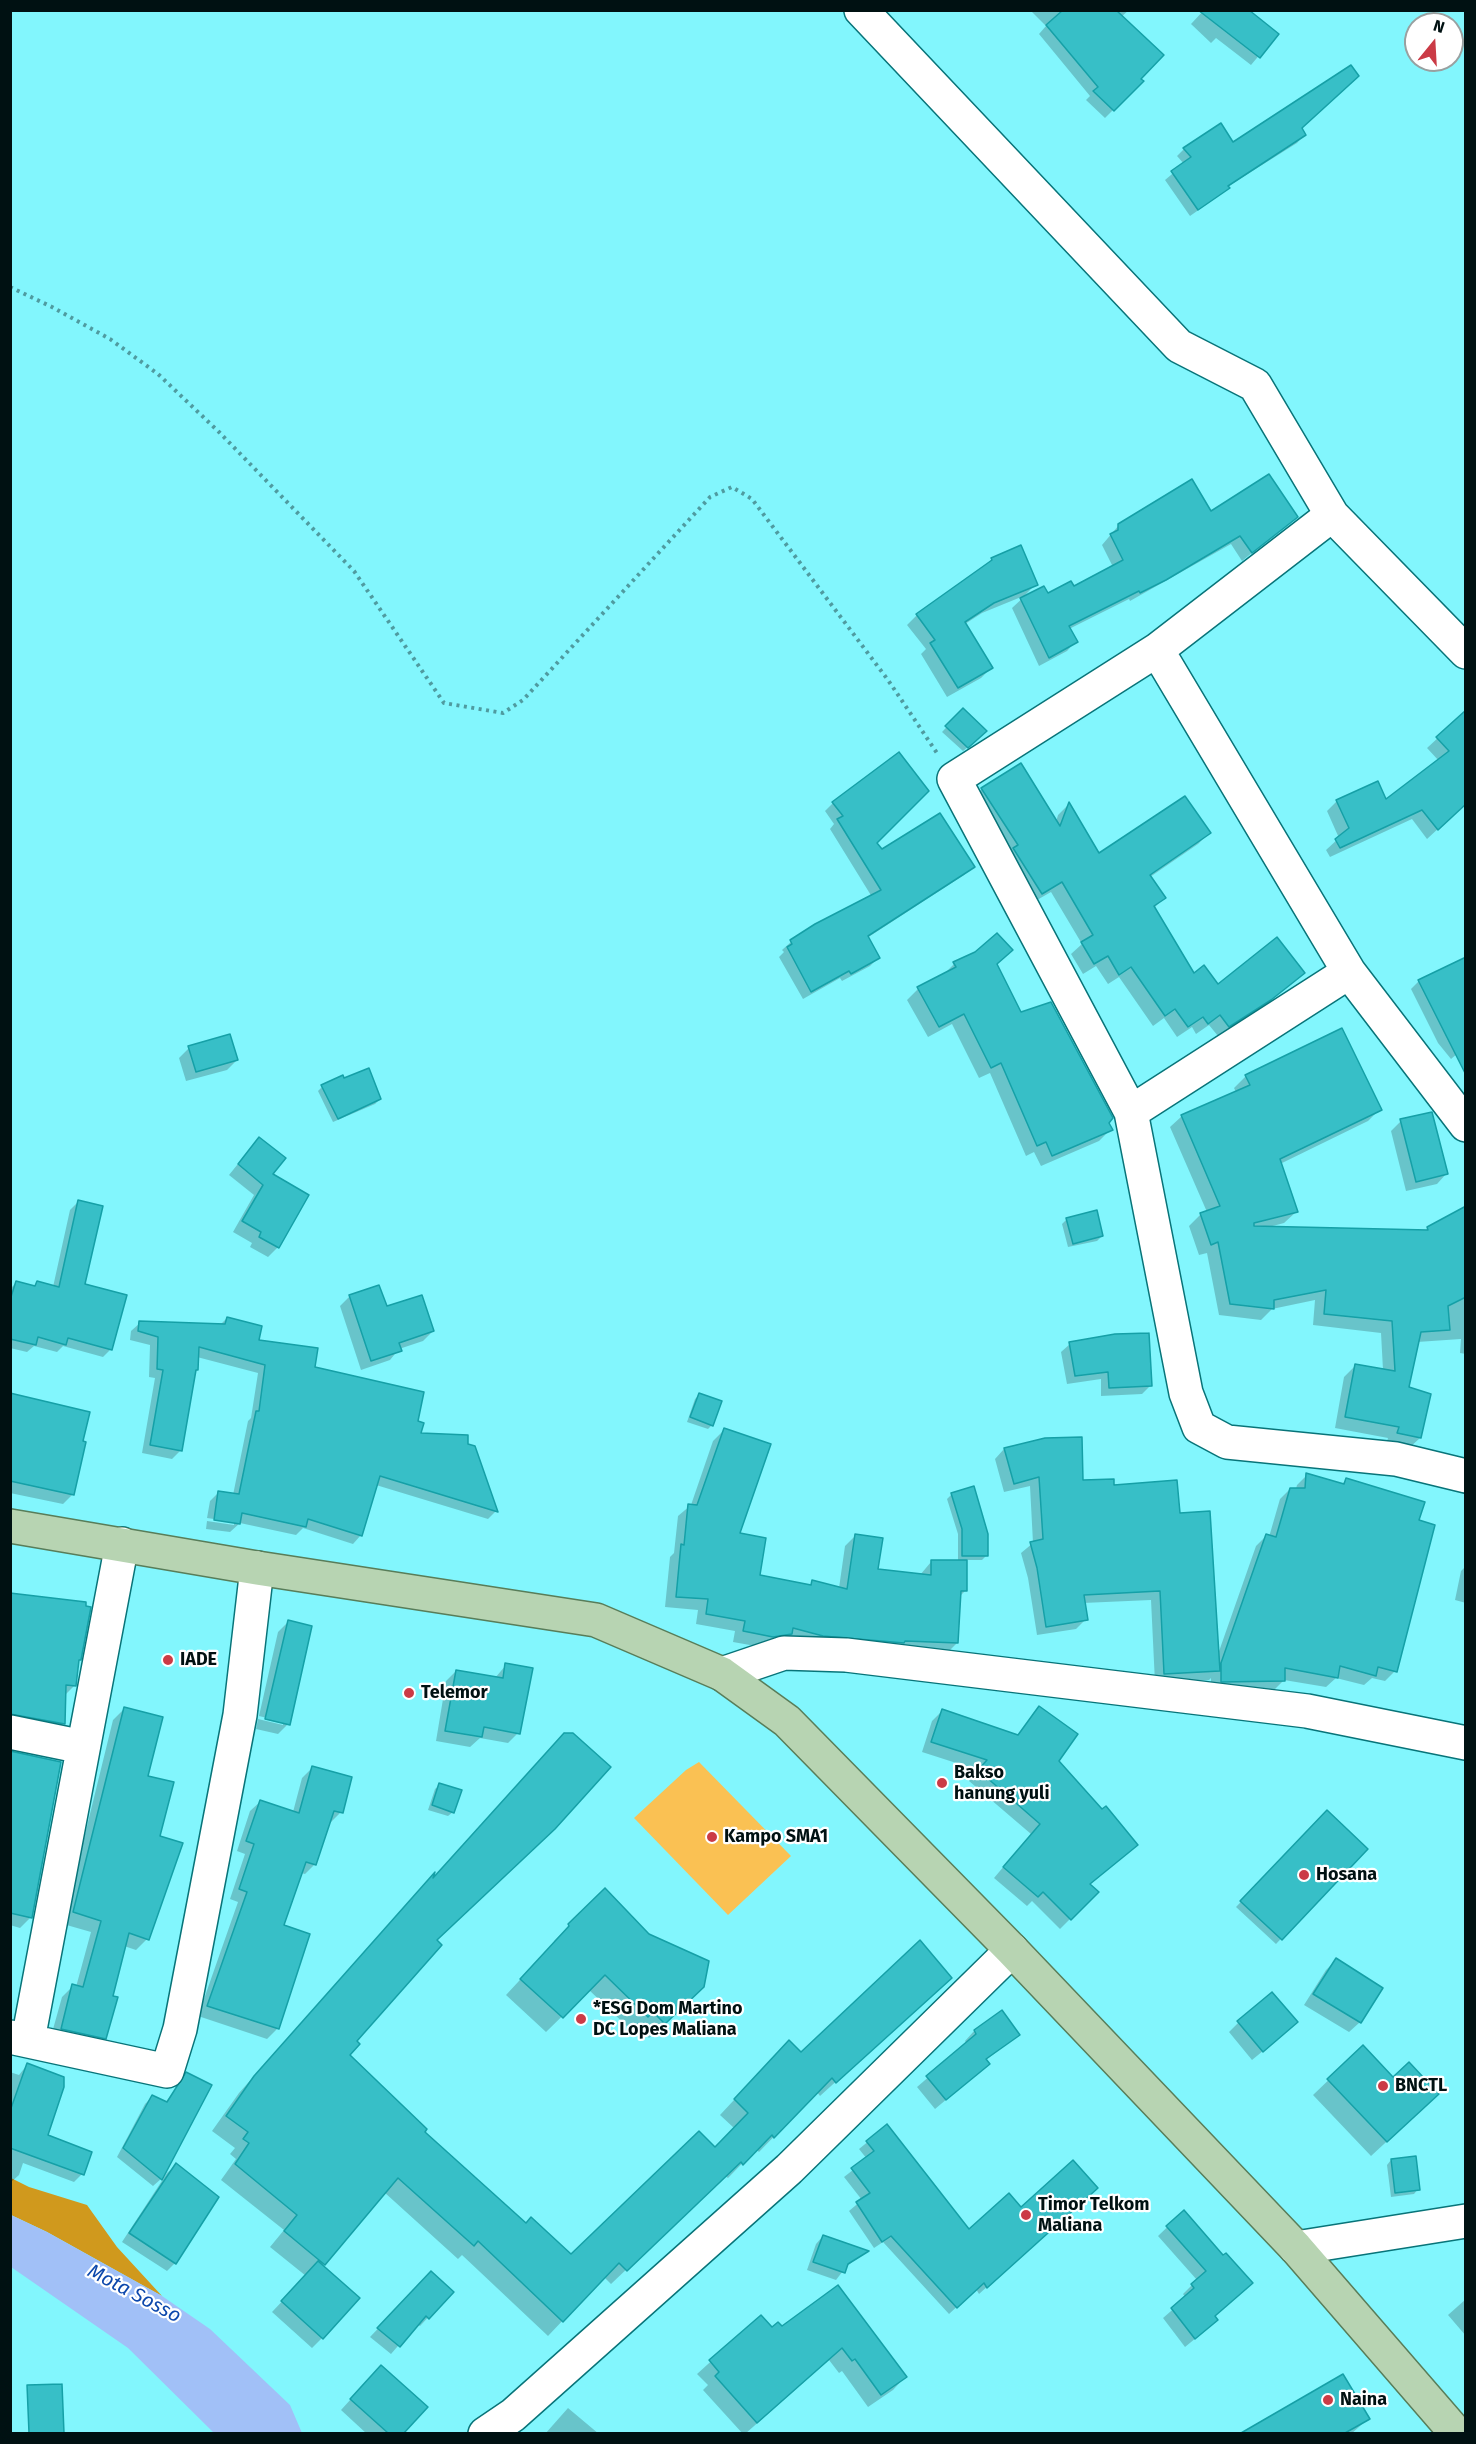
<!DOCTYPE html>
<style>
body{margin:0}
#map{position:relative;width:1476px;height:2444px;overflow:hidden;background:#82f6fd;font-family:"Fira Sans",sans-serif}
canvas{display:block}
.frame{position:absolute;inset:0;border:12px solid #001112;pointer-events:none}
.north{position:absolute;left:1404px;top:12px;width:60px;height:60px;box-sizing:border-box;background:#fff;border:2px solid #99a0a0;border-radius:50%;rotate:18deg;font-size:16px;font-weight:700;line-height:24px;text-align:center;color:#001112}
.north::after{content:'';display:block;margin:auto;width:21px;height:27px;background:#cb3b46;clip-path:polygon(50% 0,100% 100%,50% 72%,0 100%)}
</style>
<div id="map">
<canvas width="1476" height="2444"></canvas>
<div class="frame"></div>
<div class="north">N</div>
</div>
<script>
const ctx = document.querySelector('canvas').getContext('2d');
ctx.lineJoin = 'round';
function fillPath(path, color) {
  ctx.fillStyle = color;
  ctx.fill(path, 'evenodd');
}
function shape(rows) {
  const path = new Path2D();
  for (const r of rows) {
    path.moveTo(r[0], r[1]);
    for (let i = 2; i < r.length; i += 2) path.lineTo(r[i], r[i + 1]);
  }
  return path;
}
function trace(path, color, width, dash) {
  ctx.strokeStyle = color;
  ctx.lineWidth = width;
  ctx.lineCap = dash ? 'butt' : 'round';
  ctx.setLineDash(dash || []);
  ctx.stroke(path);
}
function label(font, color, halo, rows, align = 'center') {
  ctx.font = font + ' "Fira Sans",sans-serif';
  ctx.lineWidth = 4.5;
  ctx.setLineDash([]);
  ctx.textBaseline = 'middle';
  ctx.strokeStyle = halo;
  ctx.fillStyle = color;
  for (const [text, x, y, turn = 0] of rows) {
    ctx.save();
    ctx.translate(x, y);
    ctx.rotate((+turn || 0) * Math.PI / 180);
    ctx.textAlign = isNaN(turn) ? turn : align;
    if (halo) ctx.strokeText(text, 0, 0);
    ctx.fillText(text, 0, 0);
    ctx.restore();
  }
}
const green = shape([
 [699,1762,791,1856,728,1915,634,1818,686,1770]
]);
const forest = shape([
 [11,2178,29,2187,87,2205,117,2247,162,2296,47,2232,11,2215]
]);
const water = shape([
 [11,2215,47,2232,162,2296,210,2329,290,2405,302,2433,214,2433,128,2348,11,2267]
]);
const shadow = shape([
 [1030,10,1129,10,1121,17,1142,81,1105,118,1086,100,1090,96,1039,34,1046,26],
 [1204,10,1277,34,1251,65,1216,38,1211,43,1191,24],
 [1220,125,1233,144,1300,129,1304,135,1297,143,1227,187,1220,195,1190,216,1165,180,1184,164,1177,156,1184,149],
 [1211,513,1296,517,1242,561,1231,544,1130,601,1129,599,1069,629,1076,641,1067,651,1039,666,1012,608,1026,595,982,613,965,624,991,668,981,678,947,697,921,654,926,649,907,625,917,615,982,569,992,559,1036,584,1023,597,1047,595,1074,588,1113,567,1102,545,1119,525],
 [963,710,981,736,963,751,942,732],
 [1466,712,1466,803,1427,839,1412,819,1330,857,1326,850,1339,838,1327,811,1337,801,1386,802,1439,761,1427,748],
 [982,789,1056,822,1058,815,1068,805,1098,855,1209,833,1198,844,1150,877,1164,898,1153,909,1194,975,1217,986,1303,973,1259,1010,1218,1036,1209,1025,1196,1034,1192,1027,1177,1037,1164,1018,1153,1026,1119,977,1108,984,1096,966,1083,974,1071,954,1082,944,1051,892,1030,904,971,800],
 [833,803,881,851,973,867,964,875,867,938,878,958,870,966,842,981,840,978,803,999,779,957,784,952,782,950,791,942,815,926,872,897,830,829,834,824,825,811],
 [954,964,996,964,1020,1014,1111,1129,1099,1141,1041,1166,1034,1152,1026,1156,990,1073,979,1078,952,1024,928,1037,907,1000,918,989,942,976],
 [1419,981,1464,1048,1451,1059,1438,1043,1411,989],
 [189,1048,237,1060,227,1070,186,1081,179,1058],
 [1246,1076,1380,1109,1368,1121,1280,1164,1296,1212,1284,1223,1269,1227,1424,1231,1466,1207,1466,1354,1460,1353,1461,1339,1417,1342,1408,1388,1420,1438,1408,1449,1386,1444,1388,1438,1335,1428,1344,1377,1356,1365,1383,1370,1381,1333,1313,1325,1315,1300,1272,1309,1261,1320,1219,1315,1207,1253,1199,1255,1189,1226,1201,1214,1207,1212,1170,1127,1182,1116,1236,1092,1234,1088],
 [322,1087,380,1099,375,1104,333,1122,318,1091],
 [1401,1121,1447,1173,1437,1184,1406,1191,1391,1131],
 [250,1149,271,1175,307,1195,278,1247,268,1257,250,1247,252,1243,233,1232,254,1195,229,1175],
 [78,1202,83,1285,111,1349,103,1357,63,1346,57,1352,34,1346,27,1352,10,1348,10,1289,16,1283,33,1287,37,1282,53,1287,70,1210],
 [1067,1219,1102,1236,1097,1241,1068,1247,1062,1224],
 [350,1296,386,1308,433,1331,423,1341,399,1349,390,1360,361,1370,340,1306],
 [227,1318,257,1341,314,1368,416,1422,419,1434,466,1446,496,1511,488,1519,376,1485,361,1535,353,1544,303,1528,296,1535,240,1523,230,1532,206,1529,207,1521,234,1525,234,1522,207,1518,210,1501,219,1492,233,1495,248,1421,251,1418,258,1373,197,1357,197,1370,194,1373,181,1450,172,1459,142,1453,155,1378,149,1377,150,1345,130,1340,131,1331,140,1323,220,1325],
 [1070,1344,1151,1385,1142,1394,1101,1396,1101,1379,1067,1384,1061,1352],
 [700,1394,712,1425,708,1429,687,1422,695,1399],
 [10,1395,73,1494,63,1504,10,1493],
 [724,1430,738,1535,758,1577,809,1586,813,1582,839,1588,845,1546,856,1535,876,1571,920,1575,931,1562,958,1562,958,1534,947,1499,952,1494,986,1556,982,1560,965,1560,965,1591,959,1597,957,1643,946,1654,761,1647,733,1642,735,1631,696,1624,698,1610,665,1607,670,1557,674,1553,678,1516,691,1505,713,1441],
 [1004,1449,1081,1482,1113,1486,1178,1515,1217,1657,1256,1546,1266,1536,1269,1537,1280,1499,1290,1489,1296,1489,1297,1485,1307,1475,1342,1484,1346,1480,1417,1521,1395,1671,1385,1681,1372,1678,1364,1685,1336,1678,1326,1687,1284,1680,1273,1691,1211,1691,1211,1678,1209,1680,1155,1683,1151,1600,1083,1603,1086,1619,1076,1629,1037,1635,1028,1578,1021,1553,1033,1543,1030,1486,1004,1492,995,1459],
 [1466,1566,1466,1603,1455,1600,1461,1571],
 [10,1595,79,1660,77,1662,75,1685,65,1695,63,1724,53,1734,10,1725],
 [288,1622,288,1724,278,1734,256,1729,258,1719,283,1725,283,1722,259,1716,278,1632],
 [506,1665,518,1733,508,1743,480,1738,470,1747,436,1741,446,1681,456,1671,495,1678],
 [1040,1708,1057,1761,1136,1845,1089,1885,1097,1892,1060,1929,1032,1901,1027,1906,994,1878,1031,1834,969,1781,978,1770,922,1752,932,1721,942,1711,1017,1736],
 [124,1709,146,1777,158,1837,147,1939,136,1950,124,1946,111,1997,105,2038,94,2049,50,2040,62,1997,73,1986,76,1987,91,1932,63,1924,113,1720],
 [10,1758,31,1917,20,1928,10,1925],
 [312,1768,341,1812,331,1822,329,1822,315,1864,305,1874,301,1873,282,1926,308,1935,277,2029,267,2039,198,2016,238,1902,230,1899,245,1854,237,1851,250,1811,261,1801,293,1812,302,1778],
 [440,1785,453,1812,448,1816,428,1810,435,1789],
 [1327,1812,1366,1849,1276,1944,1236,1907],
 [420,1889,436,1941,355,2041,348,2056,423,2132,526,2225,571,2256,714,2149,734,2128,720,2115,774,2057,801,2054,950,1978,820,2096,817,2092,759,2152,756,2149,728,2178,725,2176,611,2284,604,2277,548,2336,462,2255,458,2259,384,2192,322,2266,322,2338,312,2348,272,2312,306,2276,270,2247,284,2230,221,2180,236,2159,230,2154,235,2148,212,2131,239,2093],
 [605,1891,687,2002,649,2038,637,2026,632,2031,589,1990,546,2032,506,1995,555,1942,554,1941],
 [1336,1960,1381,1989,1359,2023,1349,2032,1304,2005,1326,1970],
 [1002,2012,1018,2035,985,2061,978,2073,935,2109,917,2087,967,2044,965,2041,974,2031],
 [1239,2022,1286,2032,1252,2060,1229,2032],
 [1363,2047,1422,2109,1371,2156,1313,2095],
 [27,2065,46,2136,82,2174,74,2182,23,2163,19,2175,10,2183,10,2072,19,2075],
 [187,2074,161,2179,153,2186,117,2157,145,2104,153,2096,165,2103],
 [886,2127,968,2231,1021,2209,1089,2195,979,2294,976,2289,949,2314,883,2242,874,2248,849,2211,862,2200,844,2177,867,2159,859,2149],
 [1391,2160,1418,2189,1414,2194,1391,2197,1387,2165],
 [176,2165,175,2263,167,2271,122,2242,167,2173],
 [1183,2212,1223,2257,1214,2316,1207,2329,1185,2347,1163,2318,1186,2298,1183,2294,1197,2280,1158,2236],
 [823,2236,866,2251,846,2267,836,2280,807,2270,816,2244],
 [431,2273,452,2292,420,2326,417,2324,391,2354,370,2337],
 [838,2287,905,2377,893,2390,868,2407,842,2371,839,2373,829,2360,745,2434,743,2434,703,2390,708,2385,697,2374,760,2317,772,2329,782,2329],
 [1466,2299,1466,2336,1448,2315],
 [1342,2376,1368,2419,1351,2434,1244,2434],
 [371,2377,426,2407,402,2434,367,2434,341,2410],
 [568,2408,599,2434,545,2434]
]);
const building = shape([
 [1063,10,1116,10,1164,55,1141,79,1144,81,1114,111,1093,91,1098,87,1046,25,1063,10],
 [1198,10,1249,10,1279,34,1260,58,1198,10],
 [1351,65,1359,76,1302,128,1306,135,1228,186,1230,188,1198,210,1171,171,1191,157,1183,148,1221,123,1233,142,1351,65],
 [1269,474,1298,517,1252,553,1240,536,1166,580,1140,593,1139,591,1069,626,1078,642,1049,658,1020,598,1044,586,1048,593,1071,581,1074,586,1123,560,1110,534,1118,530,1118,524,1192,479,1211,511,1269,474],
 [1021,545,1038,585,994,603,965,622,993,668,958,688,930,643,935,640,916,614,992,560,991,558,1021,545],
 [963,708,987,731,968,748,945,726,963,708],
 [1466,710,1466,804,1438,830,1422,810,1340,848,1335,839,1349,828,1336,800,1378,781,1386,799,1449,751,1436,737,1466,710],
 [899,752,929,791,877,843,882,849,940,813,975,867,868,936,880,958,851,974,849,971,811,992,787,947,792,944,790,940,815,924,881,890,837,819,843,816,832,802,899,752],
 [1021,763,1060,826,1069,802,1099,853,1185,796,1211,833,1150,875,1166,898,1154,906,1194,973,1204,965,1218,984,1277,937,1305,973,1271,1000,1229,1027,1220,1015,1208,1024,1203,1017,1188,1027,1175,1009,1165,1016,1131,967,1119,975,1108,956,1094,964,1081,942,1093,935,1062,882,1042,894,1013,848,1018,845,981,788,1021,763],
 [997,933,1013,950,997,964,1021,1012,1051,1002,1113,1118,1109,1123,1113,1130,1052,1156,1046,1142,1037,1146,1001,1063,991,1068,964,1014,939,1027,917,987,956,967,953,962,975,952,997,933],
 [1466,957,1466,1075,1418,980,1466,957],
 [1342,1028,1382,1110,1280,1159,1298,1212,1254,1223,1254,1226,1428,1230,1427,1227,1466,1206,1466,1297,1448,1306,1450,1330,1421,1332,1409,1387,1431,1394,1421,1438,1397,1433,1399,1427,1345,1417,1355,1364,1395,1371,1392,1321,1324,1314,1326,1290,1274,1300,1274,1309,1230,1304,1218,1242,1211,1245,1200,1213,1220,1206,1181,1115,1250,1085,1245,1075,1342,1028],
 [230,1034,238,1060,196,1072,188,1046,230,1034],
 [369,1068,381,1099,338,1119,321,1085,343,1075,344,1078,369,1068],
 [1432,1112,1448,1174,1416,1182,1400,1119,1432,1112],
 [259,1137,286,1158,273,1174,309,1195,279,1248,259,1237,261,1232,242,1221,263,1185,238,1164,259,1137],
 [78,1200,103,1206,85,1284,127,1295,112,1350,68,1338,66,1345,38,1337,36,1345,10,1339,10,1300,16,1281,35,1286,37,1281,59,1287,78,1200],
 [1097,1210,1103,1236,1073,1244,1066,1218,1097,1210],
 [379,1285,387,1306,422,1295,434,1331,399,1343,402,1351,371,1361,349,1295,379,1285],
 [227,1317,262,1326,259,1340,318,1348,315,1367,424,1392,418,1421,424,1423,421,1433,468,1435,468,1444,475,1446,498,1512,380,1476,362,1536,308,1519,306,1527,242,1513,240,1524,214,1520,218,1491,239,1494,256,1411,259,1411,265,1365,199,1347,198,1370,196,1370,182,1451,150,1445,163,1370,157,1369,158,1337,138,1331,139,1321,225,1324,227,1317],
 [1149,1333,1152,1386,1109,1388,1108,1372,1075,1376,1069,1342,1115,1334,1149,1333],
 [10,1393,90,1412,83,1441,86,1442,74,1495,10,1481,10,1393],
 [699,1393,722,1401,713,1426,690,1417,699,1393],
 [724,1428,771,1444,740,1533,766,1538,760,1575,811,1585,812,1580,847,1589,855,1534,883,1538,878,1569,931,1575,931,1560,967,1560,967,1591,961,1591,958,1643,905,1641,904,1643,823,1636,793,1628,792,1634,773,1637,743,1631,745,1621,706,1614,708,1599,676,1597,681,1544,684,1545,688,1504,697,1505,724,1428],
 [1082,1437,1083,1480,1114,1479,1114,1485,1177,1480,1180,1513,1210,1511,1220,1671,1164,1674,1160,1591,1084,1595,1088,1620,1046,1627,1037,1568,1030,1542,1043,1539,1039,1477,1014,1484,1004,1448,1045,1438,1082,1437],
 [1306,1473,1344,1484,1346,1478,1425,1502,1419,1520,1435,1525,1397,1672,1378,1667,1376,1676,1340,1666,1338,1678,1285,1668,1285,1681,1221,1682,1221,1663,1266,1534,1276,1537,1290,1488,1305,1488,1306,1473],
 [974,1486,988,1534,988,1556,962,1556,962,1529,951,1493,974,1486],
 [10,1593,86,1602,86,1606,91,1607,81,1660,79,1660,76,1686,66,1685,65,1724,10,1714,10,1593],
 [288,1620,312,1626,290,1725,265,1719,288,1620],
 [505,1663,533,1668,520,1734,484,1727,482,1737,445,1731,456,1670,503,1678,505,1663],
 [1039,1706,1078,1734,1059,1761,1102,1809,1106,1806,1138,1845,1090,1884,1099,1892,1071,1920,1043,1892,1038,1897,1003,1867,1040,1824,978,1770,987,1760,931,1742,942,1709,1018,1735,1039,1706],
 [124,1707,163,1717,148,1776,174,1782,160,1836,183,1843,149,1940,129,1933,113,1996,118,1997,106,2039,61,2029,72,1984,83,1987,101,1921,73,1912,124,1707],
 [564,1733,573,1733,611,1767,555,1829,437,1940,442,1945,357,2041,360,2044,350,2055,427,2129,425,2132,526,2223,531,2217,571,2254,699,2131,715,2147,748,2113,734,2099,789,2040,801,2052,920,1940,952,1978,836,2083,832,2078,774,2138,772,2135,743,2165,741,2162,627,2271,619,2263,563,2322,478,2241,474,2246,398,2178,325,2265,284,2231,297,2215,235,2164,249,2143,243,2139,248,2132,226,2116,254,2076,435,1872,433,1878,564,1733],
 [10,1751,61,1762,32,1918,10,1913,10,1751],
 [312,1766,352,1777,343,1813,334,1811,316,1865,306,1862,284,1925,310,1934,279,2029,207,2006,247,1892,239,1889,254,1844,246,1841,260,1800,299,1813,312,1766],
 [439,1783,462,1790,454,1813,432,1805,439,1783],
 [1327,1810,1368,1849,1282,1940,1240,1901,1327,1810],
 [605,1888,649,1934,709,1961,704,1987,665,2024,653,2012,648,2017,605,1975,563,2018,520,1979,569,1926,568,1924,605,1888],
 [1336,1958,1383,1988,1361,2023,1313,1994,1336,1958],
 [1272,1992,1298,2022,1263,2052,1237,2021,1272,1992],
 [1002,2010,1020,2035,986,2059,990,2064,946,2100,926,2076,976,2034,974,2030,1002,2010],
 [1363,2045,1393,2077,1409,2062,1439,2094,1387,2142,1327,2079,1363,2045],
 [27,2063,64,2077,64,2087,48,2135,92,2152,84,2175,10,2148,10,2111,27,2063],
 [186,2072,212,2085,162,2180,123,2148,152,2095,167,2102,186,2072],
 [887,2124,969,2229,1009,2193,1021,2207,1073,2160,1098,2188,987,2288,984,2283,957,2308,891,2236,882,2242,856,2202,870,2193,851,2168,874,2151,866,2141,887,2124],
 [1416,2156,1420,2190,1395,2193,1391,2159,1416,2156],
 [176,2163,219,2197,176,2264,129,2233,176,2163],
 [1184,2210,1223,2255,1226,2253,1253,2283,1215,2316,1218,2320,1195,2339,1171,2308,1194,2288,1191,2284,1206,2271,1166,2226,1184,2210],
 [823,2235,869,2251,848,2264,845,2273,813,2262,823,2235],
 [318,2261,360,2298,323,2339,281,2301,318,2261],
 [431,2271,454,2292,429,2319,426,2316,400,2347,377,2328,431,2271],
 [838,2285,907,2377,881,2395,855,2359,852,2361,842,2348,757,2423,715,2376,719,2372,709,2360,761,2315,772,2327,778,2322,782,2326,838,2285],
 [381,2365,428,2407,404,2433,388,2433,350,2399,381,2365],
 [1343,2374,1370,2419,1345,2433,1241,2433,1343,2374],
 [62,2384,64,2433,29,2433,27,2385,62,2384]
]);
const path = shape([
 [10,287,52,307,110,339,158,374,219,432,354,571,444,703,503,713,523,700,710,497,732,487,752,499,888,680,937,753]
]);
const minor = shape([
 [861,10,1179,346,1255,385,1332,515,1466,652],
 [1332,515,1157,650,954,779,1131,1112,1186,1393,1199,1427,1227,1442,1396,1459,1466,1476],
 [1157,650,1349,972,1466,1125],
 [1131,1112,1349,972],
 [722,1674,784,1653,846,1655,1307,1711,1466,1743],
 [10,1732,83,1747],
 [10,2037,167,2071,180,2029,240,1715,257,1568],
 [28,2040,122,1544],
 [1296,2248,1466,2221]
]);
const tertiary = shape([
 [485,2434,513,2415,789,2169,1012,1950]
]);
const primary = shape([
 [10,1526,257,1568,596,1620,722,1674,787,1721,1012,1950,1296,2248,1457,2434]
]);
const markers = [
 [168,1660,6,"#cb3b46"],
 [409,1693,6,"#cb3b46"],
 [942,1783,6,"#cb3b46"],
 [712,1837,6,"#cb3b46"],
 [1304,1875,6,"#cb3b46"],
 [581,2019,6,"#cb3b46"],
 [1383,2086,6,"#cb3b46"],
 [1026,2215,6,"#cb3b46"],
 [1328,2400,6,"#cb3b46"]
];
const poiNames = [
 ["IADE",180,1660],
 ["Telemor",421,1693],
 ["Bakso",954,1773],
 ["hanung yuli",954,1794],
 ["Kampo SMA1",724,1837],
 ["Hosana",1316,1875],
 ["*ESG Dom Martino",593,2009],
 ["DC Lopes Maliana",593,2030],
 ["BNCTL",1395,2086],
 ["Timor Telkom",1038,2205],
 ["Maliana",1038,2226],
 ["Naina",1340,2400]
];
const waterNames = [
 ["Mota Sosso",134,2294,28]
];
fillPath(green, '#fac153');
fillPath(forest, '#d0991d');
fillPath(water, '#a1c0f7');
fillPath(shadow, '#0003');
fillPath(building, '#37bfc7');
trace(building, '#15a0a7', 1.5);
trace(minor, '#087479', 36);
trace(tertiary, '#087479', 36);
trace(primary, '#587d59', 36);
trace(path, '#4f9ba0', 4, [3, 4.5]);
trace(minor, '#fff', 33);
trace(tertiary, '#fff', 33);
trace(primary, '#b7d4b2', 33);
for (const [x, y, r, color] of markers) {
  const dot = new Path2D();
  dot.arc(x, y, r, 0, 2 * Math.PI);
  ctx.fillStyle = color;
  ctx.fill(dot);
  trace(dot, '#fff', 2);
}
label('bold 18px', '#001112', '#fff', poiNames, 'left');
label('italic 20px', '#0d48ac', '#fff', waterNames);
</script>
